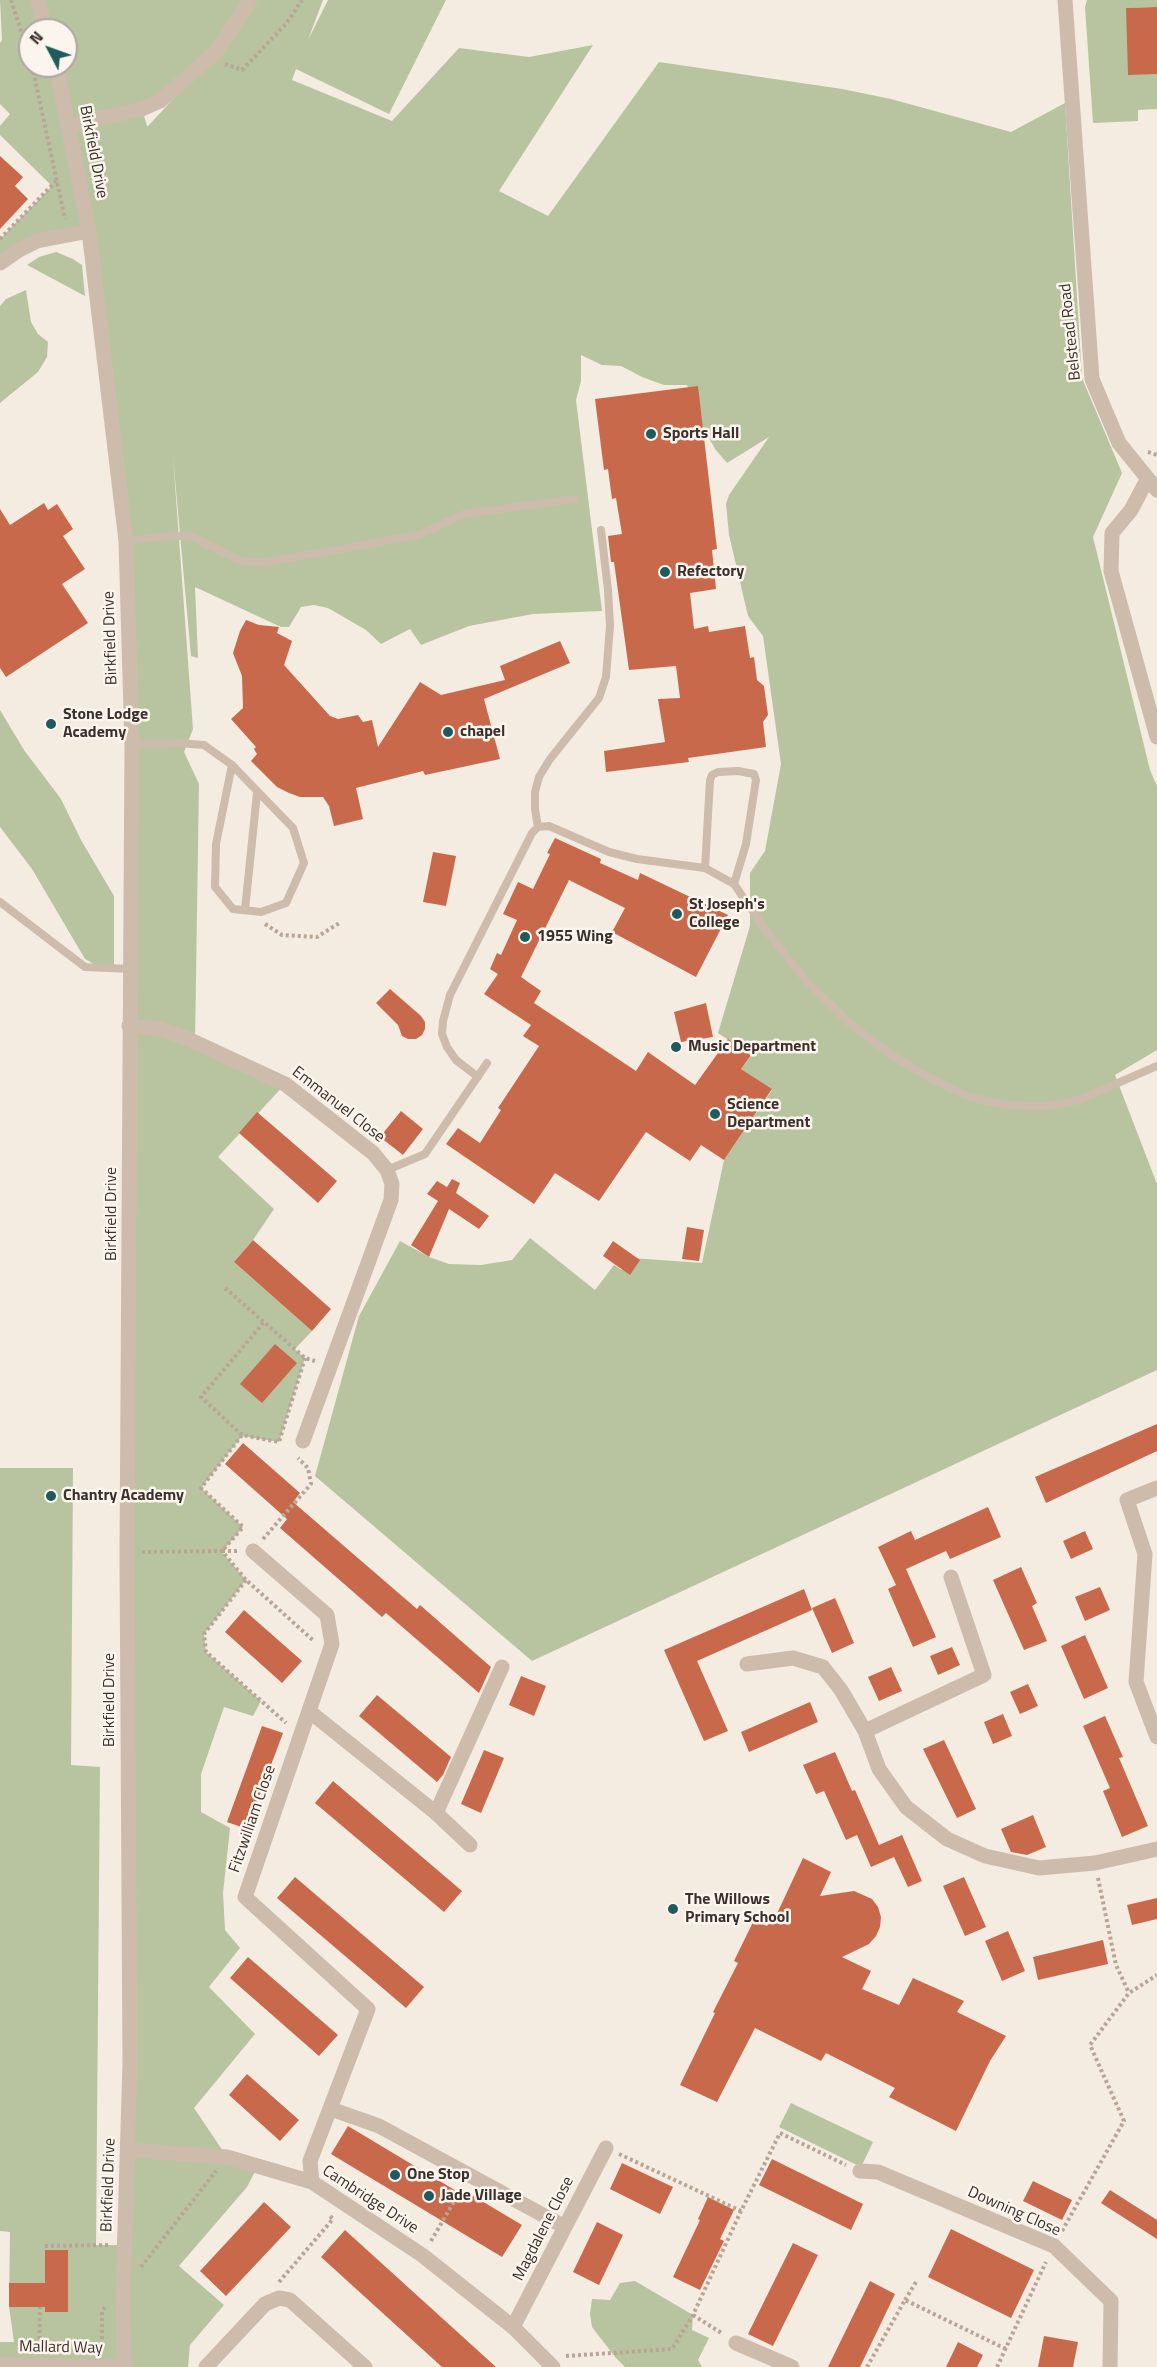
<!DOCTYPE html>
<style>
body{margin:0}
#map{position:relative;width:1157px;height:2367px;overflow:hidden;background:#f4ebe1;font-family:"Titillium Web",sans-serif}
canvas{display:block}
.north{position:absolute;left:18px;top:18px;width:60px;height:60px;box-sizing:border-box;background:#fbf5ee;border:2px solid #aea6a0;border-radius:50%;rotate:311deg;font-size:16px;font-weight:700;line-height:24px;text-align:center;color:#3b302b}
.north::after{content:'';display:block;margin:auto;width:21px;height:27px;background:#1f5a5e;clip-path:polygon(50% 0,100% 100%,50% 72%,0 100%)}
</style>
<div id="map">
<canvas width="1157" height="2367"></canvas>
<div class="north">N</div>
</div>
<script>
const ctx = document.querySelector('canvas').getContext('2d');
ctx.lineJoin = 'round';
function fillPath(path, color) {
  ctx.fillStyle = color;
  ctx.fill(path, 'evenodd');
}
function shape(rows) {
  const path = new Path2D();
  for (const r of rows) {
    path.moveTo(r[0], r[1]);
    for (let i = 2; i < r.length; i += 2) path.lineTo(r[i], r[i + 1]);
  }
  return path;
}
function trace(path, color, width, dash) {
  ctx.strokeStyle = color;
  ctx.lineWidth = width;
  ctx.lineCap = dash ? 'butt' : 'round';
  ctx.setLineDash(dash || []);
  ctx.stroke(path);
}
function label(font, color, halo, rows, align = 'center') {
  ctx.font = font + ' "Titillium Web",sans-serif';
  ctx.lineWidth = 5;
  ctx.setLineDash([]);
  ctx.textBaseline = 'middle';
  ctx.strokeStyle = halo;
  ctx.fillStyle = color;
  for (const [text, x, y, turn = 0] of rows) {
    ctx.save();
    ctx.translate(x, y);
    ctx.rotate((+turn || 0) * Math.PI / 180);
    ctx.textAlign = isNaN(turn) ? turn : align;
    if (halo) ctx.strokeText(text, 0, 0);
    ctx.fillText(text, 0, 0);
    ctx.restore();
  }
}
const green = shape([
 [0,0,323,0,308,40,328,0,446,0,389,114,296,69,292,80,392,121,459,48,529,57,593,45,499,191,548,216,659,62,842,89,891,99,1011,132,1065,103,1082,378,1122,473,1093,537,1150,770,1157,786,1157,1050,1115,1075,1157,1184,1157,1370,532,1661,315,1476,359,1316,400,1241,429,1257,449,1264,481,1265,512,1260,530,1238,595,1290,614,1265,622,1270,632,1258,702,1263,724,1160,772,1090,741,1069,751,1055,718,1033,750,926,750,873,765,851,781,764,763,636,748,616,729,535,726,504,729,495,769,437,727,463,715,449,702,425,687,385,664,385,642,377,621,366,602,365,581,355,581,381,576,400,602,611,533,614,469,626,421,645,410,629,381,644,366,630,328,608,314,605,301,607,289,627,281,627,195,587,198,658,191,656,173,457,193,729,184,752,199,784,195,1042,285,1084,218,1157,274,1209,253,1240,234,1262,312,1331,295,1349,305,1358,279,1442,242,1436,201,1488,243,1527,222,1552,246,1580,204,1634,206,1652,261,1701,253,1716,224,1707,201,1774,201,1812,230,1828,223,1893,225,1930,240,1948,209,1987,255,2034,194,2108,227,2157,258,2166,247,2187,179,2266,224,2305,190,2345,188,2367,0,2367,0,2342,14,2342,9,2307,10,2232,0,2231,0,1468,73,1468,71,1765,100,1767,96,2245,125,2245,126,541,89,231,49,238,0,263,0,239,52,186,0,135,0,126,10,114,0,104,0,43,2,40],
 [30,30,66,30,66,66,30,66],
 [206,64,148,126,147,126,142,109],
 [1087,0,1157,0,1157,7,1126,8,1157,74,1157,109,1138,110,1138,121,1093,123,1085,7],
 [56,252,73,259,82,265,85,296,27,265,39,257],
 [26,290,31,322,38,334,48,342,47,357,38,372,0,403,0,306,6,299],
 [0,710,24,750,61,799,81,840,114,896,114,966,96,965,85,959,32,869,0,827],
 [791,2103,873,2142,861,2167,779,2127],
 [635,2281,693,2315,692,2330,709,2338,698,2360,702,2367,625,2367,615,2357,592,2327,590,2314,592,2299,610,2300,620,2283]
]);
const building = shape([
 [1157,7,1157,74,1128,75,1126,8],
 [0,156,23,177,15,186,28,199,0,229],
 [698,386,717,549,712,550,716,589,690,593,694,629,708,626,709,632,745,626,750,658,754,657,757,680,764,686,768,715,763,722,766,747,688,758,689,762,606,772,604,751,665,742,658,699,680,698,676,666,629,670,614,562,611,562,608,536,622,534,616,498,612,499,608,469,604,470,595,399],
 [44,503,48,510,57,504,73,529,63,536,85,569,62,584,88,623,6,677,0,668,0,509,10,525],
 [246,620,259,625,279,627,277,633,292,641,284,665,330,716,338,719,358,715,363,722,372,720,378,747,420,682,441,695,505,680,500,666,560,641,570,663,484,699,500,759,425,775,423,771,356,788,363,819,334,826,329,806,323,797,300,797,289,793,277,787,251,761,257,754,254,749,256,747,231,719,243,708,242,676,233,653,240,631],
 [555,838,601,859,600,863,638,880,640,873,728,915,696,977,612,932,625,908,569,880,521,977,541,991,534,1003,636,1071,648,1052,695,1085,728,1039,751,1055,741,1069,772,1089,724,1160,701,1145,690,1161,646,1132,599,1201,555,1173,534,1204,446,1144,458,1128,480,1143,501,1110,498,1108,539,1046,523,1036,531,1025,484,994,498,974,490,969,497,953,501,955,517,920,503,914,518,882,533,889,550,854,547,853],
 [433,852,456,856,446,906,423,902],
 [390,989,421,1016,425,1022,425,1029,422,1035,416,1039,408,1039,402,1036,398,1025,376,1003],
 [706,1003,713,1037,681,1042,674,1012],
 [401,1111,423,1129,403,1155,380,1137],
 [257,1112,337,1181,318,1203,239,1133],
 [452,1179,460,1183,456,1193,489,1216,479,1229,449,1209,429,1257,411,1245,438,1201,427,1194,437,1181,447,1187],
 [687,1227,704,1230,699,1261,682,1259],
 [253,1240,331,1309,312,1331,234,1262],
 [613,1241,640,1260,630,1275,603,1256],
 [275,1344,297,1363,262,1403,240,1384],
 [1157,1424,1157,1451,1046,1503,1035,1477],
 [243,1443,300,1493,293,1502,417,1609,420,1605,491,1667,479,1693,386,1613,382,1617,280,1528,287,1519,225,1464],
 [988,1507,1001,1537,950,1559,946,1551,906,1569,936,1637,913,1647,888,1589,896,1585,878,1547,911,1531,915,1540],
 [1085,1531,1093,1549,1071,1559,1063,1541],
 [1021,1567,1037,1603,1032,1606,1047,1641,1024,1650,993,1580],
 [1100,1587,1110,1610,1085,1621,1075,1597],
 [804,1589,812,1610,697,1661,728,1731,704,1741,664,1650],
 [835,1598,854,1643,832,1653,812,1608],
 [244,1610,302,1661,282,1683,225,1632],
 [1085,1635,1108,1688,1084,1699,1061,1646],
 [952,1647,960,1665,938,1675,930,1656],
 [891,1667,902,1691,879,1701,868,1677],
 [521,1676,546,1686,534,1716,509,1705],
 [1028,1684,1038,1706,1020,1714,1010,1692],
 [377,1695,451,1757,443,1775,437,1782,359,1716],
 [810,1702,818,1722,749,1752,741,1732],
 [1003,1714,1012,1736,993,1744,984,1722],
 [1105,1716,1123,1757,1119,1758,1148,1826,1122,1837,1103,1791,1110,1788,1083,1726],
 [262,1726,283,1733,247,1829,227,1822],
 [944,1740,976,1809,957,1818,923,1749],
 [484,1750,504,1758,481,1813,461,1804],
 [835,1752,852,1791,855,1790,879,1845,902,1835,922,1881,908,1887,894,1857,871,1867,857,1835,846,1840,824,1791,816,1794,803,1765],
 [333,1781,462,1891,444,1912,315,1803],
 [1033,1815,1046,1847,1027,1855,1011,1852,1001,1829],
 [803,1858,831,1872,820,1896,854,1891,872,1899,878,1907,881,1917,880,1927,876,1936,869,1944,842,1957,871,1971,862,1989,899,2005,913,1978,964,2001,957,2012,1006,2036,990,2061,956,2131,889,2097,895,2088,826,2053,821,2061,755,2028,717,2102,680,2085,715,2013,713,2012,738,1963,734,1961,754,1920,767,1926,771,1919,774,1920],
 [295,1877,424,1987,406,2008,277,1898],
 [964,1877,986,1927,965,1936,943,1886],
 [1157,1898,1157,1919,1132,1925,1127,1905],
 [1008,1931,1025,1971,1002,1981,985,1941],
 [1103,1940,1108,1964,1038,1980,1033,1957],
 [248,1957,338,2035,319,2056,230,1978],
 [247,2074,299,2120,280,2141,229,2095],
 [348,2126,463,2195,465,2191,522,2225,502,2257,331,2154],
 [772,2159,863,2204,851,2230,759,2185],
 [622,2163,673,2187,660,2214,610,2189],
 [1033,2181,1072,2200,1062,2220,1023,2201],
 [1110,2190,1157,2220,1157,2239,1101,2203],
 [708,2197,734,2210,720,2239,724,2241,700,2290,673,2277,700,2220,698,2219],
 [264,2202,291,2227,226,2296,200,2271],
 [597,2222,623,2235,599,2285,573,2272],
 [951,2229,1034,2270,1011,2318,928,2277],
 [345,2230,496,2367,442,2367,321,2257],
 [793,2243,818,2255,773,2346,748,2334],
 [45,2250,68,2250,68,2312,45,2312,45,2307,9,2307,9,2283,45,2283],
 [870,2281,895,2294,860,2367,828,2367],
 [1044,2336,1078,2342,1073,2367,1038,2367],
 [958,2342,983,2355,977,2367,946,2367]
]);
const path = shape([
 [11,0,30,58],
 [225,64,242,70,286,24,302,0],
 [32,66,65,219],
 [0,239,57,180],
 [1148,452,1157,455],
 [265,924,282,935,317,937,341,922],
 [225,1288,305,1358,315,1361],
 [242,1435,201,1397,264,1322],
 [263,1539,311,1484,308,1468,298,1458],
 [237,1551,222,1551,243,1527,201,1488,242,1435,279,1442,305,1358],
 [142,1552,222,1551,246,1580,314,1641],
 [246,1580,204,1634,206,1652,286,1723],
 [1098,1878,1116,1965,1129,1993],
 [619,2154,741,2211],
 [1062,2231,1124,2121,1090,2045,1129,1993,1157,1975],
 [431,2241,462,2188],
 [45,2246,109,2245],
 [141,2267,216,2171],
 [279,2282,333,2219,329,2215],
 [905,2300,916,2282],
 [693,2315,723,2334],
 [102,2339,102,2310,107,2306],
 [39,2351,40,2307],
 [566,2356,672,2349,693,2315,741,2211,780,2133,846,2165],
 [867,2367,905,2300,1006,2349],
 [997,2367,1046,2262]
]);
const service = shape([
 [126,541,169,536,187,536,197,539,241,561,262,563,419,535,464,514,575,499],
 [132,745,178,743,204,745,232,765,293,828,304,863,286,903,261,912,233,909,215,887,216,844,232,765],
 [538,827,535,809,535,792,539,777,550,759,599,698,606,677,610,626,608,590,601,530],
 [705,868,710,780,712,775,718,772,738,771,754,774,756,780,746,844,734,884],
 [0,902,85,967,131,969],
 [245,910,257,793],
 [478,1077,456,1060,447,1047,442,1034,443,1021,450,995,532,833,538,827,549,826,609,852,637,859,705,868,734,884,767,932,807,982,850,1024,893,1056,928,1077,969,1097,1006,1105,1043,1107,1079,1100,1157,1066],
 [387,1170,425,1154,487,1063]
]);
const minor = shape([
 [70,125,142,109,160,101,217,51,250,0],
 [0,263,19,250,37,241,89,231],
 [129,1026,160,1029,184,1037,285,1084,373,1153,387,1170,392,1184,391,1200,303,1441],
 [1157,1488,1127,1500,1145,1554,1136,1682,1157,1737],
 [253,1551,327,1615,332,1644,245,1897,368,2009,310,2161,312,2182],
 [747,1664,793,1658,823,1667,841,1690,865,1731,879,1769,906,1807,947,1839,985,1856,1039,1868,1095,1863,1157,1849],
 [309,1711,436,1813,502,1667],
 [865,1731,984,1675,951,1577],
 [436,1813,470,1845],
 [331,2109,379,2126,565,2227],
 [860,2171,878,2172,1054,2246,1111,2301,1110,2367],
 [513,2327,606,2148],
 [736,2343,792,2367],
 [206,2367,265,2304,279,2298,290,2300,365,2367]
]);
const tertiary = shape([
 [38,0,46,30],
 [1065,0,1092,379,1119,443,1157,490],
 [56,66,89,231,126,541,132,745,127,1553,130,2064,123,2293,124,2367],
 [1147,480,1131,510,1112,533,1111,571,1157,737],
 [129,2150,227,2157,312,2182,422,2255,513,2327,553,2367],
 [0,2365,121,2367]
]);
const markers = [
 [651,434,6,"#1f5a5e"],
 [665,572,6,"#1f5a5e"],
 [51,724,6,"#1f5a5e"],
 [448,732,6,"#1f5a5e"],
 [677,914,6,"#1f5a5e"],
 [525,937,6,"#1f5a5e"],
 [676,1047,6,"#1f5a5e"],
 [715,1114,6,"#1f5a5e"],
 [51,1496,6,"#1f5a5e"],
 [673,1909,6,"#1f5a5e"],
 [395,2175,6,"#1f5a5e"],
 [429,2196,6,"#1f5a5e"]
];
const streetNames = [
 ["Birkfield Drive",93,152,79],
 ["Belstead Road",1071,332,-96],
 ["Birkfield Drive",111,638,-92],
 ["Emmanuel Close",338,1105,38],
 ["Birkfield Drive",112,1214,-90],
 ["Birkfield Drive",110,1700,-90],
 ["Fitzwilliam Close",253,1819,-71],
 ["Birkfield Drive",109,2185,-88],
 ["Cambridge Drive",370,2200,33],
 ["Downing Close",1014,2212,24],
 ["Magdalene Close",544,2229,-63],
 ["Mallard Way",61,2348,1]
];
const poiNames = [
 ["Sports Hall",663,434],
 ["Refectory",677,572],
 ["Stone Lodge",63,715],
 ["Academy",63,733],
 ["chapel",460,732],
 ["St Joseph's",689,905],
 ["College",689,923],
 ["1955 Wing",537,937],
 ["Music Department",688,1047],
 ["Science",727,1105],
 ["Department",727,1123],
 ["Chantry Academy",63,1496],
 ["The Willows",685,1900],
 ["Primary School",685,1918],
 ["One Stop",407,2175],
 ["Jade Village",441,2196]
];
fillPath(green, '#b8c4a0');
fillPath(building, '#c8694b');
trace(path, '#b9a596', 4, [3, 3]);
trace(service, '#cdbbac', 8);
trace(minor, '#cdbbac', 15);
trace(tertiary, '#cdbbac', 15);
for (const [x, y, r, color] of markers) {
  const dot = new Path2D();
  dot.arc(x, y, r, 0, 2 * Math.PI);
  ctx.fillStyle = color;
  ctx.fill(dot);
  trace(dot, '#fbf5ee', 2);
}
label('16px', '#3b302b', '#fbf5ee', streetNames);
label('bold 16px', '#3b302b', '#fbf5ee', poiNames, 'left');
</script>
